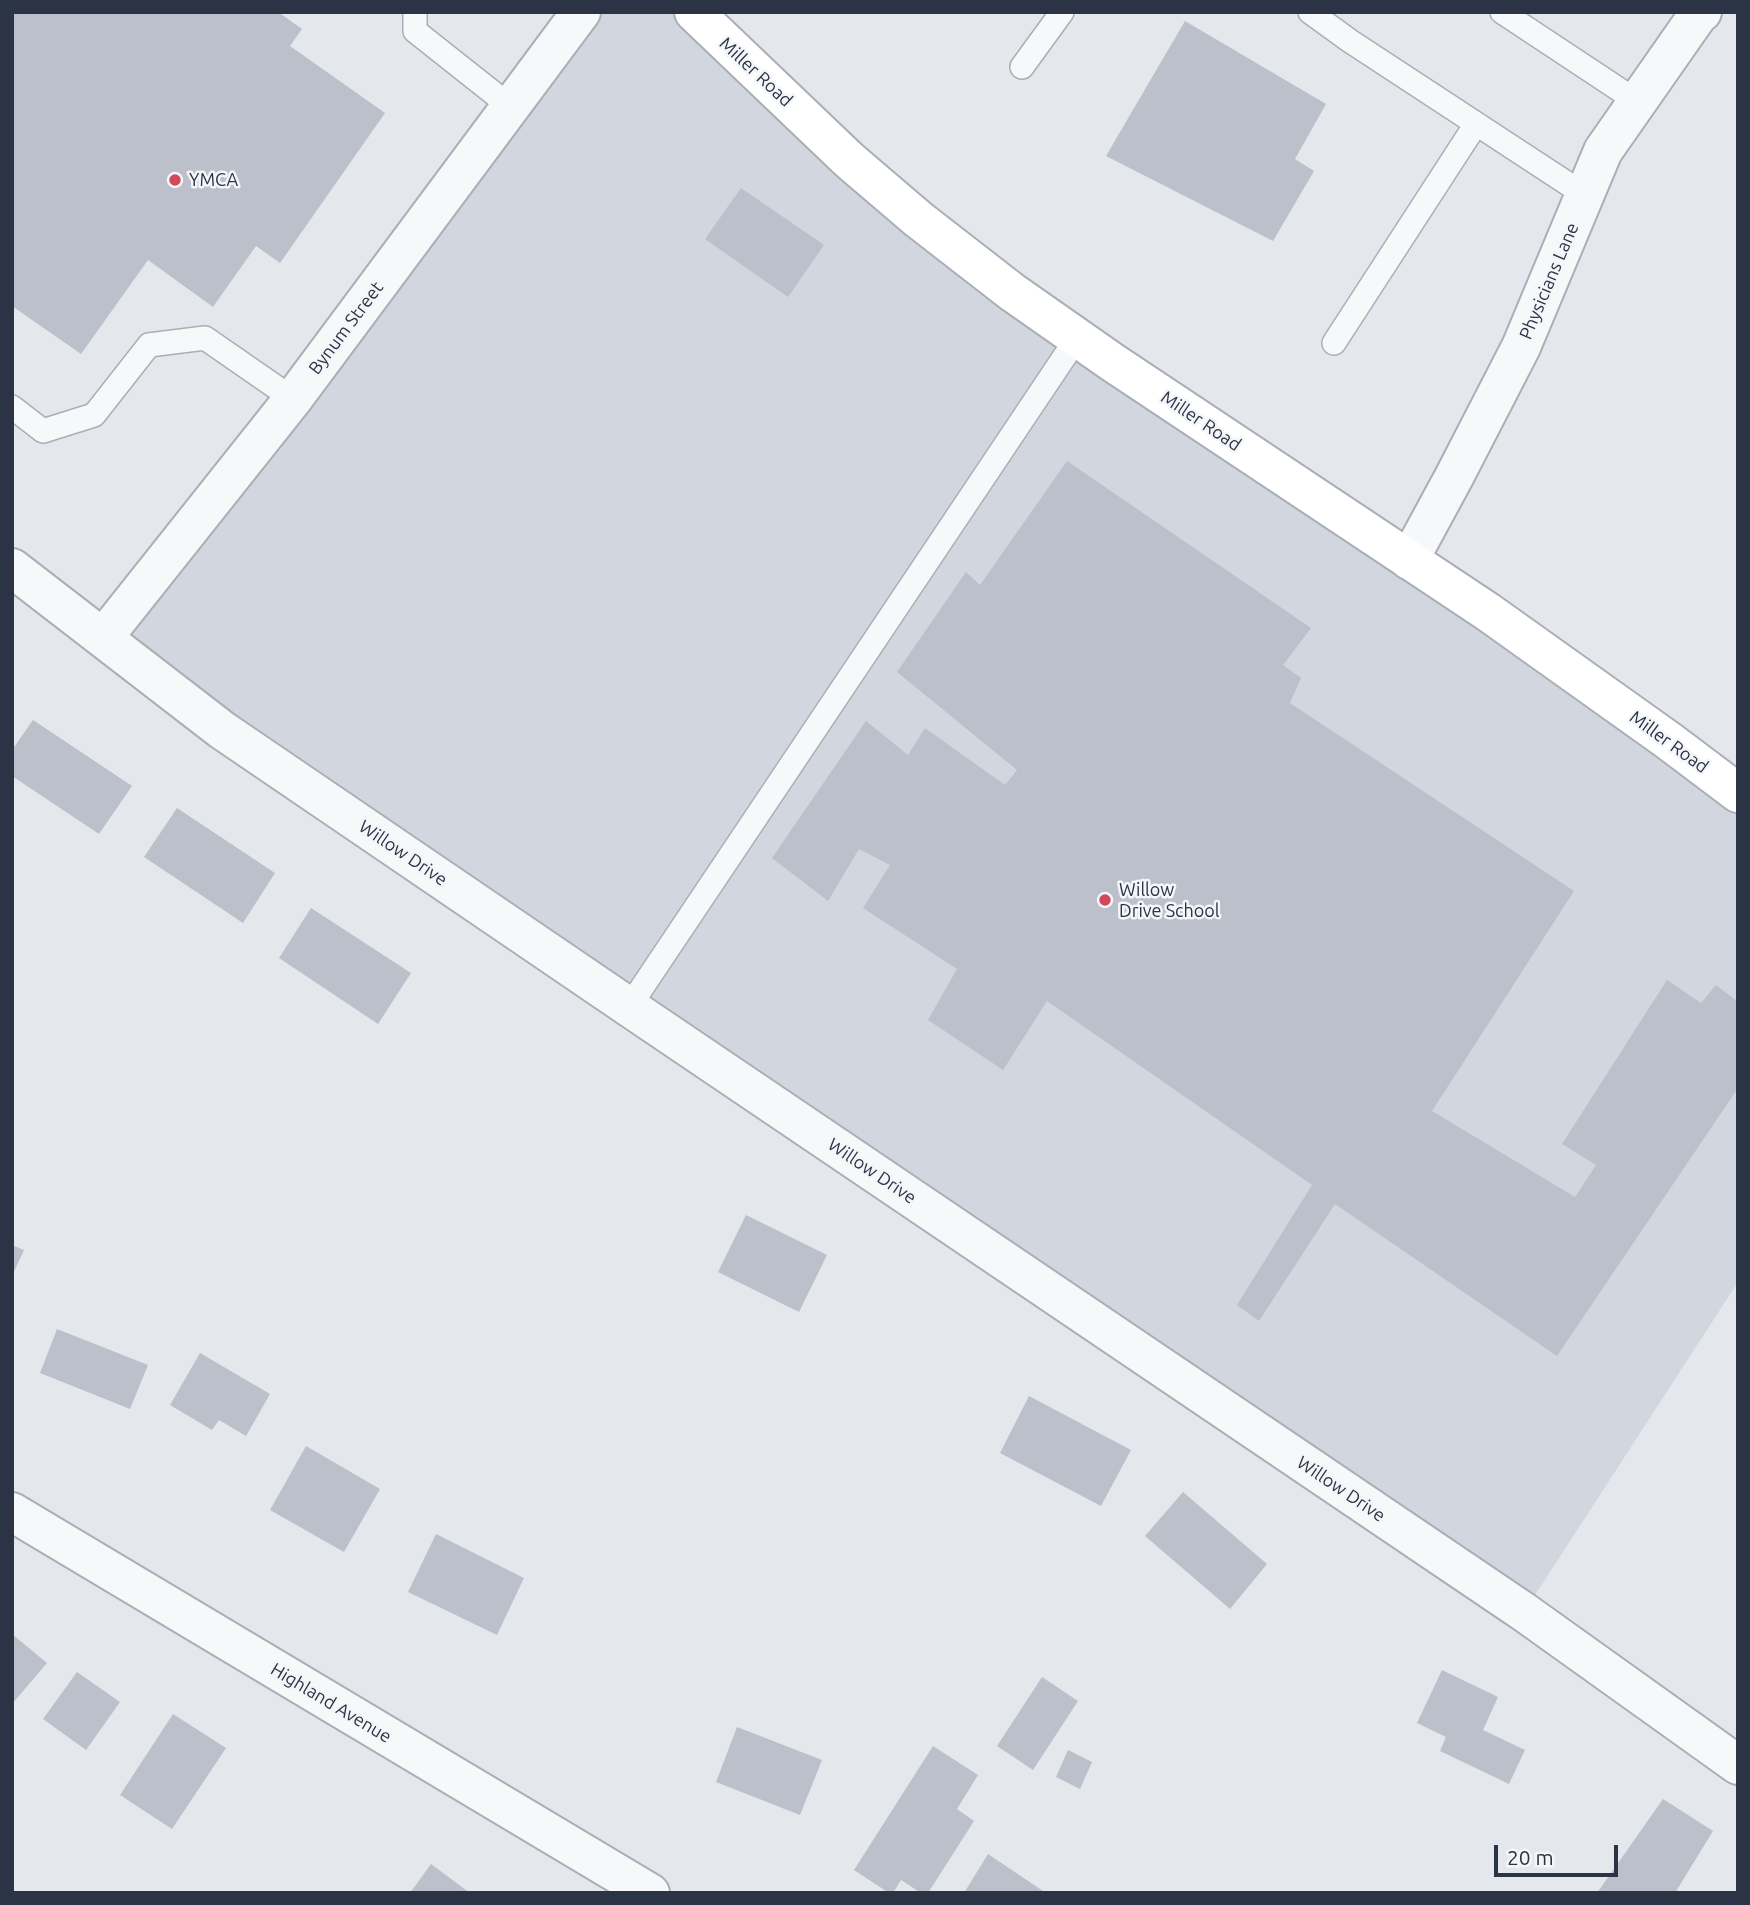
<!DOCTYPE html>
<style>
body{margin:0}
#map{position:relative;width:1750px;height:1905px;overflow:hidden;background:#e4e7ec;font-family:Ubuntu,sans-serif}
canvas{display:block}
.frame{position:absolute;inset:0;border:14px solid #2b3445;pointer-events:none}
.scale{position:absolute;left:1494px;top:1845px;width:124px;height:32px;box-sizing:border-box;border:4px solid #2b3445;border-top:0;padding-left:9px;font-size:21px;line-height:24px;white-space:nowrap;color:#2b3445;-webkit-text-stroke:5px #f4f6f9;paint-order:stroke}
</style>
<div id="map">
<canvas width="1750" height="1905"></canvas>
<div class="frame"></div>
<div class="scale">20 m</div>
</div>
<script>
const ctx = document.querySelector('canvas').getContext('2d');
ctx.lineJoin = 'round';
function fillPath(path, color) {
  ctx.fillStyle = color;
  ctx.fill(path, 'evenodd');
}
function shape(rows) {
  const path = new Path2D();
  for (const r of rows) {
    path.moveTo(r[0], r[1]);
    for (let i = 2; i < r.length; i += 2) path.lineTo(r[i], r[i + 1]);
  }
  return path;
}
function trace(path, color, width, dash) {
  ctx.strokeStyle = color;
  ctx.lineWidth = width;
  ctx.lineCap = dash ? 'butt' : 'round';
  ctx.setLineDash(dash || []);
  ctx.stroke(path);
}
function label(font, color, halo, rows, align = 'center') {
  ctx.font = font + ' Ubuntu,sans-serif';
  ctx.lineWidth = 5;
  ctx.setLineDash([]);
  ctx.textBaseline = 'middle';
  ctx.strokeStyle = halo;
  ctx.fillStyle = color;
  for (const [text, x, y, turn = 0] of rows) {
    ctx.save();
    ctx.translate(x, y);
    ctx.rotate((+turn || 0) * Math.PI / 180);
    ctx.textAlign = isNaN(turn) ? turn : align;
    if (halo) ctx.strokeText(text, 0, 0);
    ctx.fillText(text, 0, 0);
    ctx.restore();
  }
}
const built = shape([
 [581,12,694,12,849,160,1738,793,1738,1282,1524,1612,103,638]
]);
const building = shape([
 [12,12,278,12,302,29,290,46,385,113,280,263,256,246,213,307,148,260,81,354,12,306],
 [1185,21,1326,104,1295,159,1314,171,1273,241,1106,156],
 [741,188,824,245,788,297,705,239],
 [1067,461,1311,628,1283,665,1301,678,1290,703,1574,891,1432,1111,1575,1197,1596,1165,1562,1144,1667,980,1701,1003,1716,985,1738,1002,1738,1088,1557,1356,1335,1204,1259,1321,1237,1305,1312,1185,1047,1001,1003,1070,928,1020,957,969,863,908,890,865,859,849,828,901,772,858,866,721,908,755,925,728,1005,785,1017,770,897,672,966,572,980,585],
 [33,720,132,786,99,834,12,776,12,750],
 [177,808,275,873,243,923,144,857],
 [311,908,411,973,378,1024,279,958],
 [746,1215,827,1255,799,1312,718,1272],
 [12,1245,24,1250,12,1276],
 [57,1329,148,1365,130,1409,40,1373],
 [200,1353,270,1394,246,1436,219,1420,212,1430,170,1405],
 [1029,1396,1131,1450,1101,1506,1000,1453],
 [306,1446,380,1489,344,1552,270,1510],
 [1183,1492,1267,1564,1230,1609,1145,1536],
 [436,1534,524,1578,497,1635,408,1592],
 [12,1634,47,1663,12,1704],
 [1442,1670,1498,1697,1483,1730,1525,1750,1509,1784,1440,1751,1446,1737,1417,1723],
 [77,1672,120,1702,86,1750,43,1719],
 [1042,1677,1078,1701,1033,1770,997,1746],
 [173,1714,226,1748,172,1829,120,1795],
 [737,1727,822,1760,800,1815,716,1782],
 [933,1746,978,1775,957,1809,974,1821,928,1893,921,1893,901,1880,893,1893,889,1893,854,1870],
 [1068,1750,1092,1762,1080,1789,1056,1777],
 [1663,1799,1713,1831,1675,1893,1597,1893],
 [988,1854,1046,1893,964,1893],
 [431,1864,470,1893,410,1893]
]);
const service = shape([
 [415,12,415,31,511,107],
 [1310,12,1350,41,1585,195],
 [1502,12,1638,102],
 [1022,67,1062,12],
 [1334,343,1476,124],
 [12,407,43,431,94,415,149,345,205,338,293,399],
 [629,1007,1077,338]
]);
const minor = shape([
 [1409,560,1454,477,1521,347,1603,151,1698,15,1702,12],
 [12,568,222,730,629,1007,1524,1612,1738,1765],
 [103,638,293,399,581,12],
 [12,1512,650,1893]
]);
const secondary = shape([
 [694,12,849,160,918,219,1012,292,1112,362,1488,612,1669,741,1738,793]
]);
const markers = [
 [175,180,7,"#d1495b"],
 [1105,900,7,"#d1495b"]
];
const streetNames = [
 ["Miller Road",756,72,43],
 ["Physicians Lane",1549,281,-67],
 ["Bynum Street",346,328,-53],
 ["Miller Road",1201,421,34],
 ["Miller Road",1669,742,36],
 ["Willow Drive",403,853,34],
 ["Willow Drive",872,1171,34],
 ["Willow Drive",1341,1489,34],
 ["Highland Avenue",331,1703,31]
];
const poiNames = [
 ["YMCA",189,180],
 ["Willow",1119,890],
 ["Drive School",1119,911]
];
fillPath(built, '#d2d6de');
fillPath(building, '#bbc0ca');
trace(service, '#a9aeb7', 26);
trace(minor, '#a9aeb7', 42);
trace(secondary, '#a9aeb7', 42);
trace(service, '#f7f8fa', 23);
trace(minor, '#f7f8fa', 38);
trace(secondary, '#fff', 38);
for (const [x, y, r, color] of markers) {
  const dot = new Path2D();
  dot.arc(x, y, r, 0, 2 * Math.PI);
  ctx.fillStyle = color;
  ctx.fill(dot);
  trace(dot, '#f4f6f9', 2.5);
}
label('18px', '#2b3445', '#f4f6f9', streetNames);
label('18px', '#2b3445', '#f4f6f9', poiNames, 'left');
</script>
